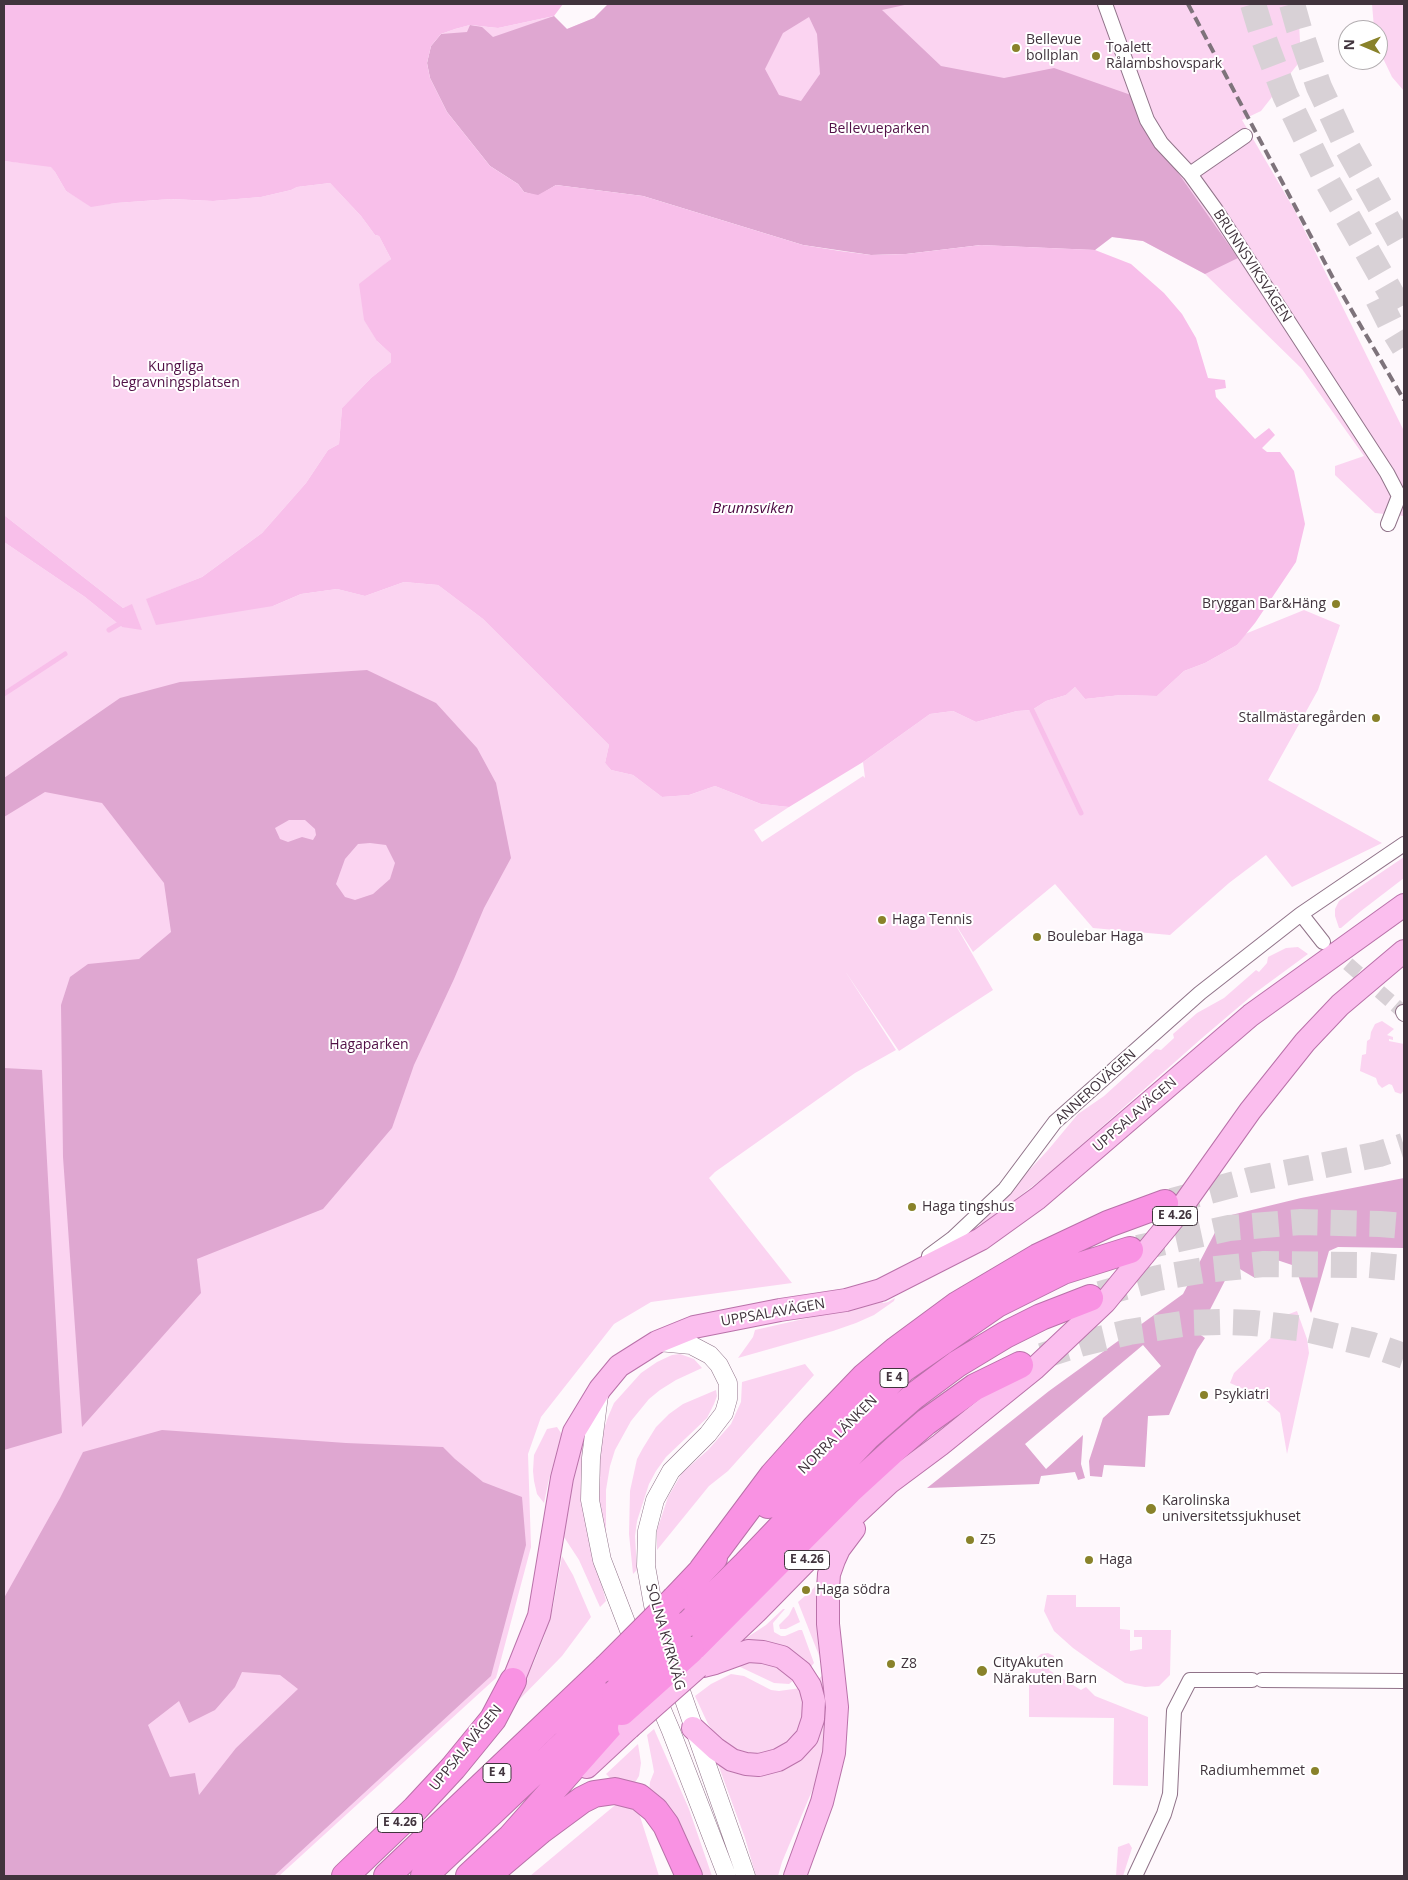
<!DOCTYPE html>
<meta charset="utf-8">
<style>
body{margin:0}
#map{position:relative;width:1408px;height:1880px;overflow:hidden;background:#fef8fc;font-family:"Open Sans",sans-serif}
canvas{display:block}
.frame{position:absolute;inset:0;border:5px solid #41343d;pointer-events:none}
.north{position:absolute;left:1338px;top:20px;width:50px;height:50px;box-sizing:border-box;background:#fff;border:1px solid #b3aeb1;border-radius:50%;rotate:271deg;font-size:14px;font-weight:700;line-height:20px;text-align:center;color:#41343d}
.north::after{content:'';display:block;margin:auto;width:18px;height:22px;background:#89822a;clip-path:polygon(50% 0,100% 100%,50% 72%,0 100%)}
</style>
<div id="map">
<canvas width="1408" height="1880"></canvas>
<div class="frame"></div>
<div class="north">N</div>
</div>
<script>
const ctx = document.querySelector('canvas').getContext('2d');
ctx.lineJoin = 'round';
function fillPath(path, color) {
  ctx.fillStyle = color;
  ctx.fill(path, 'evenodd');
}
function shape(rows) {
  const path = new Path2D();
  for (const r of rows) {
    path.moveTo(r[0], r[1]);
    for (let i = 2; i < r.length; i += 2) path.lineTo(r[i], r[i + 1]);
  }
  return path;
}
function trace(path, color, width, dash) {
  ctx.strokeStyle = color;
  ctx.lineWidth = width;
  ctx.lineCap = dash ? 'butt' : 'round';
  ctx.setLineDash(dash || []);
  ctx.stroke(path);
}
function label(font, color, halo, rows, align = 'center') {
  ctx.font = font + ' "Open Sans",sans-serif';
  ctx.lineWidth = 4;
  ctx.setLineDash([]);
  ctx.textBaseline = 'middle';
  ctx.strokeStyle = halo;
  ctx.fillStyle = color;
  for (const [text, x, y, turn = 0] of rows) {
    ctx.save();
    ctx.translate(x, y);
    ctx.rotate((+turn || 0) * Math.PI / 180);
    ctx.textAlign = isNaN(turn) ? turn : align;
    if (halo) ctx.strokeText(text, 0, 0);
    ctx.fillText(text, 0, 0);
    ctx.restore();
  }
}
const green = shape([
 [608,4,1298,4,1301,60,1261,111,1242,120,1294,209,1404,431,1404,516,1375,513,1335,475,1335,466,1364,456,1302,369,1205,274,1143,241,1112,237,1095,250,981,245,441,34,455,29,470,25,498,28,554,16,567,29,594,18],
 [1372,4,1404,4,1404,91,1392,77,1380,52,1378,43,1378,30,1374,28],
 [4,161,51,166,55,172,66,191,91,206,116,203,171,199,213,201,261,197,291,190,297,187,330,183,361,216,375,235,379,236,391,259,384,265,377,341,391,354,391,362,371,378,342,408,339,444,328,450,306,483,262,533,202,577,147,599,273,606,301,594,337,589,365,596,404,582,438,585,483,619,609,745,605,763,611,770,633,775,662,797,689,795,715,786,761,804,789,807,754,830,762,842,863,776,865,778,863,762,930,714,953,711,976,722,1017,711,1032,710,1046,701,1066,695,1075,687,1085,699,1121,695,1157,696,1184,671,1205,663,1237,645,1245,634,1304,610,1340,625,1318,690,1268,780,1382,843,1292,887,1266,855,1229,883,1170,935,1093,928,1055,884,973,952,951,917,993,990,899,1051,845,971,896,1050,855,1073,715,1172,709,1178,792,1283,651,1302,614,1324,541,1417,528,1454,531,1547,496,1678,279,1876,4,1876,4,542,85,597,122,627,132,605,123,608,4,515],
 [1404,857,1404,878,1361,911,1341,928,1339,928,1335,916,1335,909,1339,901],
 [1298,947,1308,954,1255,993,1202,1038,1052,1171,985,1223,979,1224,1048,1150,1078,1114,1104,1096,1156,1049,1161,1050,1174,1038,1173,1034,1197,1013,1224,998,1256,970,1259,972,1267,963,1268,957,1286,948],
 [1382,1021,1394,1029,1387,1035,1393,1037,1393,1040,1389,1039,1389,1041,1404,1044,1404,1090,1401,1094,1395,1092,1392,1085,1389,1084,1382,1088,1378,1084,1376,1078,1360,1071,1362,1055,1366,1054,1367,1041,1370,1039,1371,1032,1375,1024],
 [895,1298,894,1301,874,1315,856,1323,833,1331,738,1358,753,1337,755,1330,882,1301,883,1303,888,1302],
 [1297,1311,1307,1339,1309,1353,1287,1454,1280,1413,1262,1397,1230,1383,1234,1373,1279,1330,1289,1314],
 [680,1354,694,1359,702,1368,676,1380,660,1390,649,1399,631,1421,615,1450,610,1466,606,1490,606,1538,595,1490,600,1440,608,1417,614,1403,641,1373,657,1362,672,1355],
 [805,1364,814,1375,728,1471,709,1486,657,1550,657,1530,668,1497,682,1473,708,1450,731,1424,741,1402,742,1382],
 [716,1390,717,1396,714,1404,707,1418,666,1457,656,1471,649,1484,637,1521,635,1536,637,1570,633,1574,629,1534,630,1491,637,1459,643,1448,656,1427,669,1414,683,1404],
 [557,1427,561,1433,562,1440,549,1479,544,1503,537,1494,534,1481,533,1471,534,1455,547,1429],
 [586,1434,594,1556,606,1601,600,1607,579,1560,564,1537,569,1488],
 [562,1556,573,1575,591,1617,562,1656,513,1706,534,1662,544,1637,553,1607],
 [820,1579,818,1638,820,1658,798,1602,814,1588,817,1581],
 [1047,1595,1076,1595,1076,1607,1120,1607,1120,1629,1130,1630,1130,1651,1142,1649,1142,1637,1134,1637,1134,1630,1171,1630,1170,1675,1159,1686,1145,1687,1125,1683,1097,1665,1073,1648,1054,1631,1044,1611],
 [793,1607,794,1607,800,1622,786,1629,780,1629,779,1625,789,1615],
 [783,1609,785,1609,773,1623,774,1632,781,1636,785,1636,799,1630,802,1630,814,1663,810,1668,802,1658,793,1652,745,1642,746,1638,766,1625],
 [1048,1653,1054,1656,1049,1670,1081,1690,1086,1687,1095,1696,1148,1717,1148,1786,1113,1785,1114,1718,1029,1717,1029,1665,1041,1654],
 [744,1662,773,1663,795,1679,789,1684,774,1683,736,1665],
 [731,1674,744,1676,771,1690,779,1691,801,1688,806,1702,797,1738,770,1756,736,1752,716,1735,708,1724,695,1696,711,1684],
 [824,1674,828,1734,817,1779,782,1862,778,1876,756,1876,745,1838,715,1756,787,1766,817,1680],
 [654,1729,689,1809,712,1876,694,1876,649,1793,650,1782,654,1772,653,1766,647,1735],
 [638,1744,641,1763,639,1776,636,1781,633,1783,622,1783,610,1778,606,1774],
 [620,1801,638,1810,659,1876,530,1876],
 [1129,1843,1132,1848,1123,1876,1116,1876,1118,1847]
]);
const forest = shape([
 [608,4,909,4,882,10,941,66,1004,78,1054,68,1131,95,1174,167,1238,258,1205,274,1143,241,1112,237,1095,250,981,245,906,254,871,255,803,245,643,196,556,185,538,196,524,192,518,184,490,166,447,112,430,78,427,63,431,46,441,34,467,32,470,25,482,27,493,37,554,16,567,29,594,18],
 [809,17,817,34,820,74,801,101,779,95,765,69,783,33],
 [367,670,436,703,477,748,496,783,511,858,484,908,454,979,414,1065,392,1128,323,1209,197,1259,201,1293,82,1427,63,1157,61,1005,70,977,88,964,139,959,171,932,164,883,102,803,45,792,4,817,4,778,120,698,180,682],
 [289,820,305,820,315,829,316,835,313,840,302,837,288,842,280,839,275,828],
 [370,843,386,845,395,863,390,879,373,894,355,900,345,897,336,884,345,859,358,844],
 [4,1068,42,1070,62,1433,4,1450],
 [1404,1178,1404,1248,1338,1247,1329,1251,1311,1313,1295,1266,1265,1256,1255,1278,1233,1265,1198,1333,1205,1338,1197,1350,1169,1415,1148,1416,1145,1467,1104,1465,1102,1477,1090,1476,1089,1461,1103,1418,1161,1366,1143,1345,1025,1444,1046,1469,1083,1435,1081,1464,1085,1478,1078,1480,1075,1472,1041,1476,1039,1484,927,1488,1049,1391,1183,1294,1223,1217,1301,1198],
 [162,1430,346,1443,443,1447,455,1459,483,1482,522,1497,526,1545,491,1676,274,1876,4,1876,4,1598,60,1498,83,1452],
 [242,1672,280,1675,298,1689,236,1748,199,1795,195,1773,170,1777,148,1725,179,1701,189,1723,215,1710,235,1687]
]);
const water = shape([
 [4,4,563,4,554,16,498,28,470,25,455,29,441,34,431,46,427,63,430,78,447,112,490,166,518,184,524,192,538,195,556,185,643,196,803,245,840,251,871,255,906,254,981,245,1095,250,1131,264,1164,293,1182,314,1196,338,1208,378,1225,380,1226,388,1215,390,1216,397,1255,439,1269,428,1275,435,1262,448,1267,452,1280,452,1294,471,1305,524,1296,562,1255,623,1237,645,1205,663,1184,671,1157,696,1121,695,1085,699,1075,687,1066,695,1046,701,1032,710,1017,711,976,722,953,711,930,714,863,762,789,807,761,804,715,786,689,795,662,797,633,775,611,770,605,763,609,745,483,619,438,585,404,582,365,596,337,589,301,594,273,606,156,625,146,599,202,577,262,533,306,483,328,450,339,444,342,408,371,378,391,362,391,354,377,341,364,320,359,284,391,259,379,236,375,235,361,216,330,183,297,187,291,190,261,197,213,201,171,199,116,203,91,207,66,191,55,172,51,167,4,161],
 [4,515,123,608,132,604,142,630,122,627,85,597,4,542]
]);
const stream = shape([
 [109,630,124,621],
 [4,694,65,654],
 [1032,710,1081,813]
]);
const minorTunnel = shape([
 [1332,950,1403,1012]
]);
const motorwayTunnel = shape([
 [1253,4,1263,37,1285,95,1326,179,1404,316],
 [1292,4,1299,29,1319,87,1348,149,1404,249],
 [1378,299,1393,329,1404,347],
 [1172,1201,1250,1180,1379,1154,1404,1146],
 [1138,1248,1229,1228,1301,1222,1380,1224,1404,1226],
 [1100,1294,1158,1278,1205,1270,1264,1264,1369,1265,1404,1268],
 [1042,1356,1083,1343,1129,1332,1189,1323,1222,1322,1253,1323,1306,1329,1372,1345,1404,1356]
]);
const minor = shape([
 [1105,4,1147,120,1161,143,1190,174,1216,210,1387,473,1399,496,1388,524],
 [1190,174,1245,136],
 [1301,914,1323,942],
 [1403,1012,1404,1014],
 [929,1256,952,1239,1005,1189,1055,1122,1200,993,1301,914,1404,844],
 [1262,1680,1404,1681],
 [1135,1876,1164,1814,1170,1794,1174,1711,1190,1680,1252,1680]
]);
const tertiary = shape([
 [658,1342,691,1345,710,1355,719,1365,728,1383,728,1399,724,1413,708,1434,671,1471,655,1500,647,1531,646,1566,653,1605,659,1625],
 [599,1395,591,1458,590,1500,602,1560,637,1651],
 [675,1674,746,1876],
 [654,1691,671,1731,727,1876]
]);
const primary = shape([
 [698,1667,756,1612,813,1554,889,1483,940,1445,1034,1369,1105,1302,1174,1218,1250,1111,1305,1042,1340,1005,1404,951],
 [513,1681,539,1616,562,1478,574,1432,600,1389,619,1366,657,1342,694,1327,780,1310,846,1300,881,1290,981,1239,1038,1198,1251,1015,1404,905],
 [693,1728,716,1749,732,1760,746,1764,759,1765,778,1760,794,1751,807,1737,813,1719,814,1701,810,1686,801,1672,782,1657,763,1652,748,1651,715,1663,703,1666],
 [587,1767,629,1728],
 [795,1876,822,1802,834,1753,837,1707,828,1624,828,1589,829,1574,834,1560,839,1549,854,1529]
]);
const motorway = shape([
 [768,1505,903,1369,997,1304,1063,1271,1130,1250],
 [702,1570,773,1475,814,1429,864,1377,896,1350,957,1305,1038,1257,1108,1224,1165,1203],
 [675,1599,714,1558],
 [683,1626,746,1564,867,1437,914,1396,957,1364,1005,1335,1041,1317,1090,1298],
 [691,1650,849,1491,897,1447,926,1422,975,1387,1020,1365],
 [345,1876,415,1809,453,1768,493,1719,513,1681],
 [387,1876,606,1668],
 [424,1876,564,1744,615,1693],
 [469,1876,511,1837,622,1712],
 [487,1876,540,1831,582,1800,594,1794,615,1791,639,1797,655,1810,666,1825,689,1876]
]);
const rail = shape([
 [1188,4,1334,280,1404,400]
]);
const primaryBridge = shape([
 [629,1728,698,1667]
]);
const motorwayBridge = shape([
 [606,1668,675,1599],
 [615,1693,683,1626],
 [622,1712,691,1650]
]);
const markers = [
 [1016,48,5,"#89822a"],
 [1096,56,5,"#89822a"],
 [1336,604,5,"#89822a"],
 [1376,718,5,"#89822a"],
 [882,920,5,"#89822a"],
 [1037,937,5,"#89822a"],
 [912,1207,5,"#89822a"],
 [1204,1395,5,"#89822a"],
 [1151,1509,6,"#89822a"],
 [970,1540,5,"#89822a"],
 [1089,1560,5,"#89822a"],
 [806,1590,5,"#89822a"],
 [891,1664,5,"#89822a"],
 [982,1671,6,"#89822a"],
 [1315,1771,5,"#89822a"]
];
const shields = [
 [1175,1216,45],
 [894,1378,28],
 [807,1560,45],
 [497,1773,28],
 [400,1823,45]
];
const shieldNames = [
 ["E 4.26",1175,1216],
 ["E 4",894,1378],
 ["E 4.26",807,1560],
 ["E 4",497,1773],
 ["E 4.26",400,1823]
];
const poiNames = [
 ["Bellevue",1026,40],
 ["bollplan",1026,56],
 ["Toalett",1106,48],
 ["Rålambshovspark",1106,64],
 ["Bryggan Bar&Häng",1326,604,"right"],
 ["Stallmästaregården",1366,718,"right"],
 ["Haga Tennis",892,920],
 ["Boulebar Haga",1047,937],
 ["Haga tingshus",922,1207],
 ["Psykiatri",1214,1395],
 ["Karolinska",1162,1501],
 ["universitetssjukhuset",1162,1517],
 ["Z5",980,1540],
 ["Haga",1099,1560],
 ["Haga södra",816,1590],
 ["CityAkuten",993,1663],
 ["Närakuten Barn",993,1679],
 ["Z8",901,1664],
 ["Radiumhemmet",1305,1771,"right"]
];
const parkNames = [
 ["Bellevueparken",879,129],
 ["Kungliga",176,367],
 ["begravningsplatsen",176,383],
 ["Hagaparken",369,1045]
];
const streetNames = [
 ["BRUNNSVIKSVÄGEN",1252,266,57],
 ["ANNEROVÄGEN",1096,1087,-42],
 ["UPPSALAVÄGEN",1135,1115,-41],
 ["UPPSALAVÄGEN",773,1313,-10],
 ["NORRA LÄNKEN",838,1435,-45],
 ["SOLNA KYRKVÄG",665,1637,74],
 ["UPPSALAVÄGEN",466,1748,-51]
];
const waterNames = [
 ["Brunnsviken",753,509]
];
fillPath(green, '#fbd4f1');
fillPath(forest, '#dfa7d1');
fillPath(water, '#f8bfea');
trace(stream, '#f8bfea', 5);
trace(minorTunnel, '#d8d1d6', 14, [14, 7]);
trace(motorwayTunnel, '#d8d1d6', 26, [26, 13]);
trace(minor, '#907389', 16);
trace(tertiary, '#907389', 19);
trace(primary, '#b971a9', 24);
trace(motorway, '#b971a9', 28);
trace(minor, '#fff', 14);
trace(tertiary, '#fff', 18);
trace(primary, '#fbbeee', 22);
trace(motorway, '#f992e3', 26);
trace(rail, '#7e737b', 4, [10, 5]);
trace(primaryBridge, '#b971a9', 24, []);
trace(motorwayBridge, '#b971a9', 28, []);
trace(primaryBridge, '#fbbeee', 22);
trace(motorwayBridge, '#f992e3', 26);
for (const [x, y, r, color] of markers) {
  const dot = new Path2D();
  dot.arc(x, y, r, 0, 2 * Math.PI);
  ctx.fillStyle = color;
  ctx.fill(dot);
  trace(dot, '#fff', 2);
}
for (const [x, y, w] of shields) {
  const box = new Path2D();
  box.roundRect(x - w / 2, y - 9.5, w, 19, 4);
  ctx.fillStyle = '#fff';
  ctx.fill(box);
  trace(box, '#41343d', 1);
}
label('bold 12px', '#41343d', null, shieldNames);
label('14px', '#41343d', '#fff', poiNames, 'left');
label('14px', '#511046', '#fff', parkNames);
label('14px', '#41343d', '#fff', streetNames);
label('italic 15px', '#4c0a42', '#fff', waterNames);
</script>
